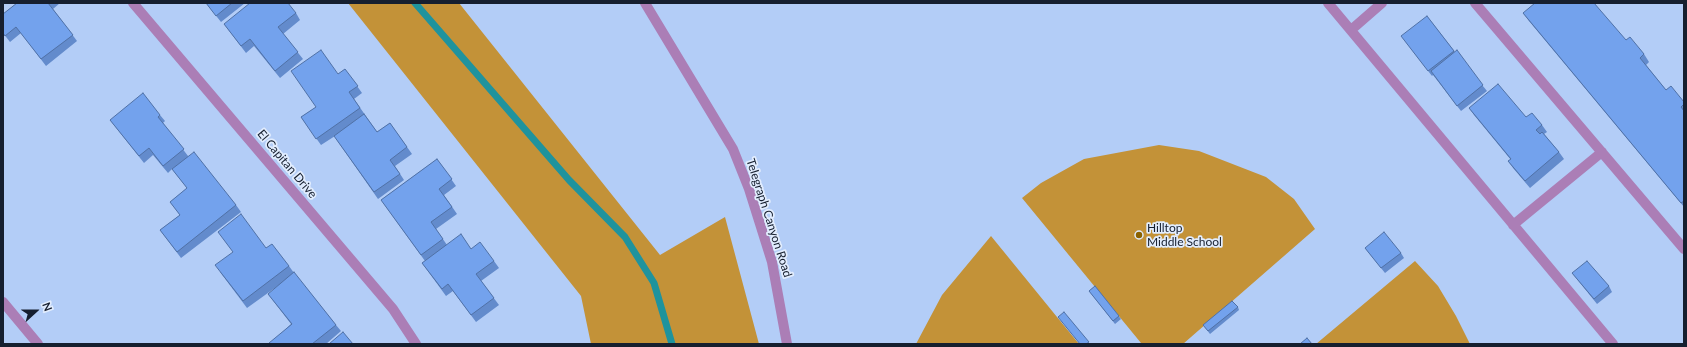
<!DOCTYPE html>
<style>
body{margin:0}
#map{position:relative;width:1687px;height:347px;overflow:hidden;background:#b3cdf7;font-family:Lato,sans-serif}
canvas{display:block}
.frame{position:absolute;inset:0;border:4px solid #161f2f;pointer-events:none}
.north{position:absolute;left:16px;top:291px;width:40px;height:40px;-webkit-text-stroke:3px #e2edfe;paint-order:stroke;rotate:69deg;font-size:11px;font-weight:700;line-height:16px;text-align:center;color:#161f2f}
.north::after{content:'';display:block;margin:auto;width:14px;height:18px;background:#161f2f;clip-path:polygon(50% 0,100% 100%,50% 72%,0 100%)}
</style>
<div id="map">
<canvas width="1687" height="347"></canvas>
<div class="frame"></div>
<div class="north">N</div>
</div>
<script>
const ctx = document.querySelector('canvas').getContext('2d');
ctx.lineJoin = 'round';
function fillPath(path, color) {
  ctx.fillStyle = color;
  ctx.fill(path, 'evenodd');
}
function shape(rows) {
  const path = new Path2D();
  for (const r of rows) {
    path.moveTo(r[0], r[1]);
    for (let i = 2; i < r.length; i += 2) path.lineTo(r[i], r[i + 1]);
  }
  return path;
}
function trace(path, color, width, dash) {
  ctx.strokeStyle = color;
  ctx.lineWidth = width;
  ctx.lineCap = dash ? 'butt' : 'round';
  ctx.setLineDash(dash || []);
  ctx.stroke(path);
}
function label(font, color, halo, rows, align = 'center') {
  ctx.font = font + ' Lato,sans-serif';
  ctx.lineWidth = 3.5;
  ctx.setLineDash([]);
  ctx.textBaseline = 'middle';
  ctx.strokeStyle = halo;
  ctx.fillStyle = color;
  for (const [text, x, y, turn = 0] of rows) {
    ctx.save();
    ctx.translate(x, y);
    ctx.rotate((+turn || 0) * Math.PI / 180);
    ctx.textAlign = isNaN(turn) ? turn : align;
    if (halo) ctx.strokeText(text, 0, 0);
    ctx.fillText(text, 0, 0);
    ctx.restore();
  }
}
const green = shape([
 [348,3,459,3,660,255,725,217,759,344,591,344,581,296],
 [1159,145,1199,151,1266,177,1294,199,1315,229,1183,344,1141,343,1022,198,1041,183,1084,159],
 [991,236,1079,344,916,344,942,295],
 [1415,261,1438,286,1456,316,1470,344,1316,344]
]);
const stream = shape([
 [415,3,569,180,625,237,654,283,672,344]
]);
const minor = shape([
 [133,3,393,309,416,344],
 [645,3,733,149,749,189,772,262,787,344],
 [1328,3,1613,344],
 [1475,3,1684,249],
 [1351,30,1382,3],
 [1513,225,1602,152],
 [3,302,38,344]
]);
const wall = shape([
 [17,3,60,3,53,9,77,41,46,66,21,33,10,42,3,33,3,14],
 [206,3,245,3,221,22],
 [296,13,300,20,283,34,303,59,280,78,254,46,246,53,224,24],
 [1523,13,1626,40,1644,54,1649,62,1646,65,1666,90,1684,102,1684,207,1529,21],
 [1427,16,1455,52,1487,91,1461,111,1433,75,1432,76,1405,41],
 [345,69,362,93,354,99,377,132,390,123,412,154,395,166,404,180,378,199,334,136,335,136,321,145,301,117,316,107,338,74],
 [1469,108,1526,117,1542,125,1547,132,1544,134,1559,152,1564,159,1530,188,1513,168,1508,161,1511,160,1474,115],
 [160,115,165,121,163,123,188,156,236,205,241,212,181,258,160,230,180,215,170,202,187,188,172,169,168,173,153,155,144,163,110,120],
 [437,159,456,186,444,195,457,214,436,229,447,245,471,249,494,261,499,268,481,281,499,305,476,322,453,291,446,296,422,263,425,261,381,200],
 [266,248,289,266,294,273,336,325,341,331,326,344,270,344,291,324,268,294,279,285,247,308,220,272],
 [1365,248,1401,253,1404,258,1385,273],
 [1572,273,1609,286,1612,292,1597,304],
 [1095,286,1121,319,1115,324,1089,291],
 [1238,307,1239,310,1210,334,1203,325]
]);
const building = shape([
 [17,3,48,3,73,35,41,59,16,27,5,36,3,33,3,14,17,3],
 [206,3,232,3,216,16,206,3],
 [250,3,288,3,296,13,278,27,298,52,275,71,250,39,241,46,224,24,250,3],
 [1535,3,1594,3,1626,40,1630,37,1644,54,1640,58,1666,90,1671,86,1684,102,1684,104,1681,107,1684,111,1684,201,1681,203,1523,13,1535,3],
 [1427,16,1454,51,1428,71,1401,36,1427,16],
 [321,50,338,74,345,69,358,86,349,92,360,108,316,139,301,117,316,107,291,71,321,50],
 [1457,50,1483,85,1457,106,1431,71,1457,50],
 [1498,84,1526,117,1532,113,1542,125,1536,130,1540,134,1542,132,1559,152,1525,181,1508,161,1511,159,1469,108,1498,84],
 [143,93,160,115,158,117,184,149,163,166,149,148,139,156,110,120,143,93],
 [364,114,377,132,390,123,407,147,390,160,400,174,374,192,334,136,364,114],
 [194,152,236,205,177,252,160,230,180,215,170,202,187,188,172,169,194,152],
 [437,159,452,179,439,189,452,207,431,222,443,239,421,255,381,200,437,159],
 [241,214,266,248,272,244,289,266,243,301,215,265,233,252,218,232,241,214],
 [1384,232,1401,253,1381,268,1365,248,1384,232],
 [461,234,471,249,480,242,494,261,476,274,494,298,471,315,448,284,442,289,422,263,461,234],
 [1587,261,1609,286,1594,299,1572,273,1587,261],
 [294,272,336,325,312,344,270,344,269,343,292,324,268,294,294,272],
 [1095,286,1119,316,1113,321,1089,291,1095,286],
 [1232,301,1238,307,1208,331,1203,325,1232,301],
 [1064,312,1089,342,1086,344,1080,344,1058,317,1064,312],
 [343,332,353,344,329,344,343,332],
 [1307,338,1312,344,1300,344,1307,338]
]);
const markers = [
 [1139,235,4,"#8a6100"]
];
const streetNames = [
 ["El Capitan Drive",287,164,50],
 ["Telegraph Canyon Road",769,218,72]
];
const poiNames = [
 ["Hilltop",1147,228],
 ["Middle School",1147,242]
];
fillPath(green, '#c39238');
trace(stream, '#1f939d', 7);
trace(minor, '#ab7eb6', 10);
fillPath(wall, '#638bcc');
fillPath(building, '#73a2ed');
trace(building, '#5071a6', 1);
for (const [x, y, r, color] of markers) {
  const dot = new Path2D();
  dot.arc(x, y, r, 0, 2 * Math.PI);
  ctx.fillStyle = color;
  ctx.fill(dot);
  trace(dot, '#e2edfe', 1.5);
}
label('12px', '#161f2f', '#e2edfe', streetNames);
label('12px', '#161f2f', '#e2edfe', poiNames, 'left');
</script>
